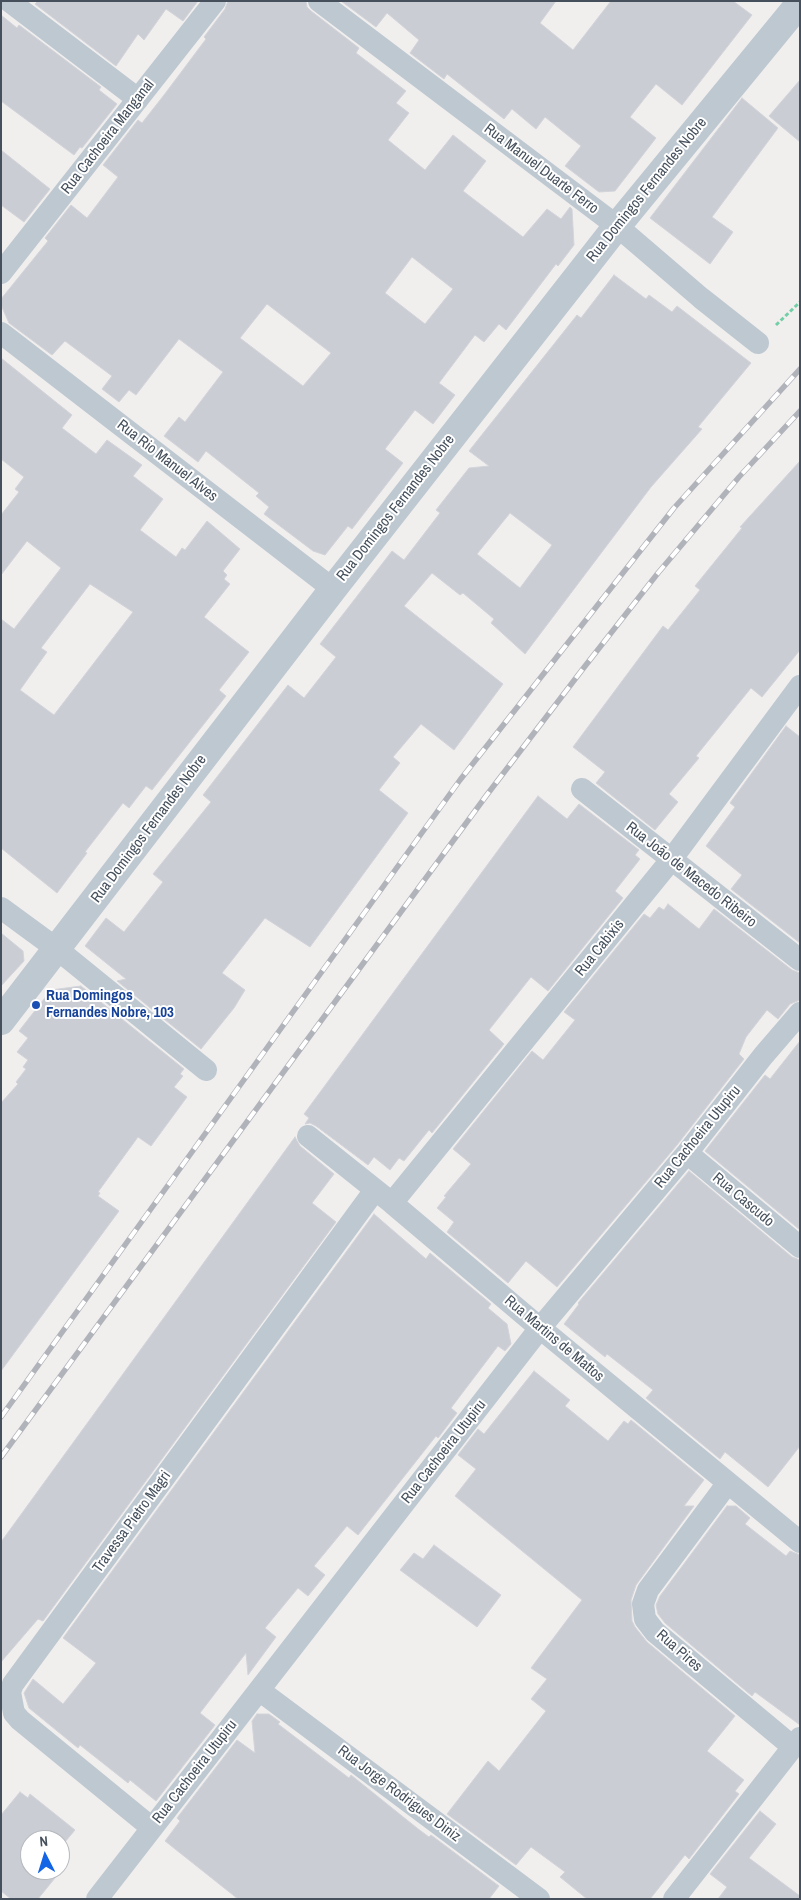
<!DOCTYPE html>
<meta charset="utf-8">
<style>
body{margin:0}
#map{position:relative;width:801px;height:1900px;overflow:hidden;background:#f1eeee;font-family:"Archivo Narrow",sans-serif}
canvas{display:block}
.frame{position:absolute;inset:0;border:2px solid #45505c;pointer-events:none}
.north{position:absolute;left:20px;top:1830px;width:50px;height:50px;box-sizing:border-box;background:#fff;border:1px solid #b5b9be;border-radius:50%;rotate:355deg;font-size:14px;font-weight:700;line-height:20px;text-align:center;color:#45505c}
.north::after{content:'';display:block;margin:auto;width:18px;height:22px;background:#1365e5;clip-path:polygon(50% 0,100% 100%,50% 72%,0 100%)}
</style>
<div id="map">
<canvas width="801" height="1900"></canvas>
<div class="frame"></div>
<div class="north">N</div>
</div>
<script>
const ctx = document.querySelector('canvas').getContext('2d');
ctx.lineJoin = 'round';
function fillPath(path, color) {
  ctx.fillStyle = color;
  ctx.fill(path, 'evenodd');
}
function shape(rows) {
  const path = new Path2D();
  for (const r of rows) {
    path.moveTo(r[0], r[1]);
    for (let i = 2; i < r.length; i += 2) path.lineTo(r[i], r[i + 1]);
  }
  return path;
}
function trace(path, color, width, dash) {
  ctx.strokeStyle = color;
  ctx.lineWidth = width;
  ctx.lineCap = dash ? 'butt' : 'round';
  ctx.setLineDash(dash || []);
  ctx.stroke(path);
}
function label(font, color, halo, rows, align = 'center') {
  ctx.font = font + ' "Archivo Narrow",sans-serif';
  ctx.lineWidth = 4;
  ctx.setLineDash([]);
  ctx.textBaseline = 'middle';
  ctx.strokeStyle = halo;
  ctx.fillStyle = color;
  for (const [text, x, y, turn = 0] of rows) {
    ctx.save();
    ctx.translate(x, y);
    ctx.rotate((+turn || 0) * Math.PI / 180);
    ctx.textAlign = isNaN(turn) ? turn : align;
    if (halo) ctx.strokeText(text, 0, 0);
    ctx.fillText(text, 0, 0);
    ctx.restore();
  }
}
const building = shape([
 [38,1,198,1,183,21,166,9,144,40,138,34,116,66,35,4,38,1],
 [228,1,306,1,307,7,311,11,359,48,356,53,406,91,396,103,409,113,388,140,425,170,453,135,486,161,463,191,523,237,547,209,561,219,570,207,572,209,574,245,558,266,556,264,506,330,499,324,484,342,475,335,439,383,455,395,433,424,415,410,385,449,403,463,352,529,348,526,325,555,313,551,264,514,269,507,256,496,259,493,206,451,198,462,164,436,179,417,185,422,223,372,179,339,136,395,129,390,119,402,102,389,112,376,65,341,52,355,9,323,1,305,1,299,48,241,45,238,71,205,87,218,118,177,103,165,138,120,142,123,164,95,206,39,204,37,225,9,228,1],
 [412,257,453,289,425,324,385,293,412,257],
 [267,304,331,353,303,386,240,338,267,304],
 [341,1,556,1,540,23,573,50,611,1,733,1,752,15,682,105,656,84,630,117,656,138,615,191,599,192,565,166,581,146,545,117,536,129,512,109,504,119,447,74,444,79,410,53,419,40,387,13,376,27,341,1],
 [1,15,17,28,19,25,101,87,99,90,117,104,82,148,80,147,74,155,1,101,1,15],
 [800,80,800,142,769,116,800,80],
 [742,98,778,128,712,217,733,232,710,264,650,218,742,98],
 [1,150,50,189,24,222,1,205,1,150],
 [614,275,646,299,649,295,672,312,677,306,751,363,698,427,702,429,651,487,525,654,491,623,494,619,463,593,460,595,432,573,404,606,503,684,454,750,421,724,393,757,400,763,379,790,408,813,310,947,265,918,222,973,245,990,234,1008,201,1049,117,981,126,979,85,946,106,918,124,932,163,882,153,874,211,802,203,795,288,685,304,698,336,657,320,644,392,551,404,560,440,513,436,510,469,468,489,466,469,451,577,315,581,318,614,275],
 [510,513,552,545,520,588,477,554,510,513],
 [1,358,72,415,62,428,96,454,107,440,142,465,133,476,163,499,140,530,176,557,182,548,185,550,207,521,240,549,223,571,227,575,224,579,230,584,204,617,249,652,219,690,226,696,152,790,146,786,129,808,123,803,85,852,87,853,57,893,1,848,1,619,14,629,61,568,27,541,1,575,1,515,19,492,15,489,24,477,1,459,1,358],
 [90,584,133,612,54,715,20,690,47,652,41,648,90,584],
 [800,461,800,650,762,697,751,688,696,756,699,758,669,794,678,802,655,830,596,783,605,772,573,747,663,626,668,630,700,590,695,586,742,528,740,527,800,461],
 [786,726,800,737,800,943,731,889,742,875,706,846,735,807,730,803,786,726],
 [538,796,567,819,579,804,639,850,635,855,640,859,615,891,623,898,548,991,531,977,489,1030,504,1044,432,1133,429,1130,404,1161,399,1158,390,1170,374,1157,368,1165,316,1126,310,1123,305,1124,309,1118,304,1114,538,796],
 [668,904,699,929,714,909,792,970,800,973,800,1000,790,1004,778,1019,767,1010,746,1037,739,1054,744,1059,677,1145,557,1287,526,1261,508,1283,447,1232,454,1222,437,1208,446,1197,444,1196,471,1164,453,1149,532,1051,543,1060,575,1020,564,1012,644,914,650,918,659,907,664,910,668,904],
 [1,933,23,951,24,961,1,986,1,933],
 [81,986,184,1069,180,1074,183,1076,174,1087,187,1097,151,1146,138,1137,98,1192,100,1193,98,1196,119,1211,1,1371,1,1103,18,1084,16,1082,26,1069,23,1067,28,1060,17,1052,28,1038,19,1031,51,990,81,986],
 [800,1041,800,1230,705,1151,765,1075,770,1079,800,1041],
 [295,1137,300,1146,334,1174,312,1203,336,1222,43,1621,38,1619,1,1662,1,1542,295,1137],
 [689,1171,792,1257,800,1260,800,1446,768,1487,725,1452,720,1459,646,1398,653,1390,607,1354,605,1357,564,1324,579,1304,578,1303,689,1171],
 [374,1214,426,1259,430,1253,491,1304,488,1308,507,1324,511,1344,505,1351,498,1346,451,1408,457,1413,438,1438,436,1436,358,1535,347,1526,314,1566,325,1575,308,1596,298,1588,265,1628,276,1637,248,1675,246,1653,200,1713,215,1725,156,1801,130,1780,128,1783,80,1745,78,1748,29,1708,24,1693,33,1679,63,1704,96,1663,63,1638,374,1214],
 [534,1371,570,1400,565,1406,608,1441,624,1421,628,1424,631,1420,704,1480,684,1506,694,1506,636,1585,631,1600,632,1621,635,1627,647,1642,735,1716,707,1751,744,1780,735,1791,739,1794,689,1859,685,1855,650,1899,587,1899,560,1877,565,1872,531,1847,516,1865,447,1814,488,1761,499,1771,546,1711,531,1699,547,1679,531,1668,582,1600,455,1496,476,1469,458,1455,478,1429,484,1434,534,1371],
 [727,1506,736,1506,750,1518,745,1524,786,1556,790,1551,800,1555,800,1725,755,1692,752,1696,665,1623,658,1614,656,1605,660,1596,727,1506],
 [434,1545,501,1595,477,1627,400,1570,414,1553,423,1559,434,1545],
 [257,1714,269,1714,280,1722,278,1724,349,1778,351,1775,417,1828,429,1837,431,1835,499,1886,489,1899,238,1899,165,1841,180,1821,177,1818,237,1740,255,1753,252,1721,257,1714],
 [20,1792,28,1798,30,1794,75,1830,60,1848,60,1840,30,1840,30,1870,55,1870,59,1873,38,1899,11,1899,1,1891,1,1815,20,1792],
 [760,1811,776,1824,749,1858,800,1896,800,1899,718,1899,727,1887,710,1874,760,1811]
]);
const path = shape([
 [776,325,800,302]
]);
const minor = shape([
 [9,1,138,99],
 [319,1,617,226,701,298,758,343],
 [1,273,215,1],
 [1,333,333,589],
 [582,789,800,960],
 [1,908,57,949,206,1070],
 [308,1136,392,1203,540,1328,800,1542],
 [687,1153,800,1247],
 [392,1203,671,860,800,686],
 [727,1484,648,1590,643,1604,645,1619,655,1632,793,1747],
 [259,1690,539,1899],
 [152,1828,20,1720,14,1713,10,1692,13,1684,375,1190],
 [97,1899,540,1328,687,1153,763,1056,800,1013],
 [674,1899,800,1738]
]);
const tertiary = shape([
 [1,1021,333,589,617,226,800,3]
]);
const rail = shape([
 [1,1417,460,780,674,508,800,369],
 [1,1457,486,796,582,670,658,573,739,477,800,411]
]);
const markers = [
 [36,1005,5,"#1a4fb4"]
];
const streetNames = [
 ["Rua Cachoeira Manganal",108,137,-52],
 ["Rua Manuel Duarte Ferro",541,169,37],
 ["Rua Domingos Fernandes Nobre",647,190,-51],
 ["Rua Rio Manuel Alves",167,461,38],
 ["Rua Domingos Fernandes Nobre",396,508,-52],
 ["Rua Domingos Fernandes Nobre",149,829,-53],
 ["Rua João de Macedo Ribeiro",691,875,38],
 ["Rua Cabixis",600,948,-51],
 ["Rua Cachoeira Utupiru",698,1137,-51],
 ["Rua Cascudo",743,1200,40],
 ["Rua Martins de Mattos",554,1339,40],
 ["Rua Cachoeira Utupiru",444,1452,-52],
 ["Travessa Pietro Magri",132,1522,-54],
 ["Rua Pires",679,1651,41],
 ["Rua Cachoeira Utupiru",195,1772,-52],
 ["Rua Jorge Rodrigues Diniz",399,1794,37]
];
const transitNames = [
 ["Rua Domingos",46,996],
 ["Fernandes Nobre, 103",46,1013]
];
fillPath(building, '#cacdd3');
trace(building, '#d2d4da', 1);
trace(path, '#71cfa5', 3, [4, 2.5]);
trace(minor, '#bec8d1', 22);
trace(tertiary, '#bec8d1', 28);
trace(rail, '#b0b3b9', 5.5);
trace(rail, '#fff', 4, [11]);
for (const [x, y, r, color] of markers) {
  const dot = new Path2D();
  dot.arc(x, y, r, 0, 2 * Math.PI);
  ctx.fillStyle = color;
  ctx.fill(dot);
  trace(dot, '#fff', 2);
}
label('15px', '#45505c', '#fff', streetNames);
label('bold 15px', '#164399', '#fff', transitNames, 'left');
</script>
